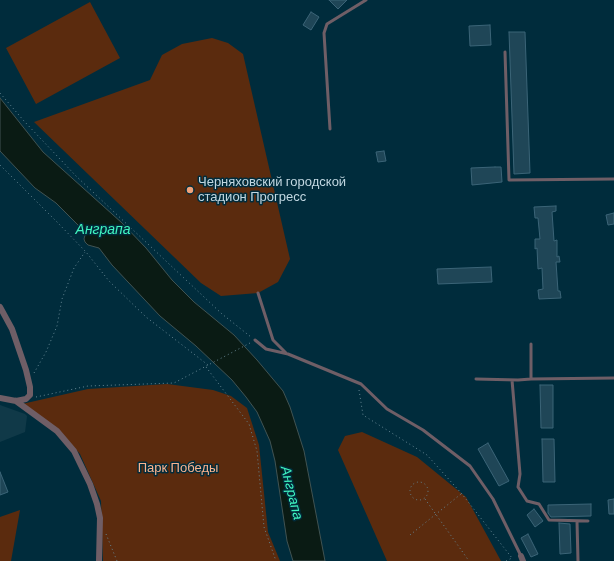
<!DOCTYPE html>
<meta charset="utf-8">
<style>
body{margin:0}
canvas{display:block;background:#002c3c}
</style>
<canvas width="614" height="561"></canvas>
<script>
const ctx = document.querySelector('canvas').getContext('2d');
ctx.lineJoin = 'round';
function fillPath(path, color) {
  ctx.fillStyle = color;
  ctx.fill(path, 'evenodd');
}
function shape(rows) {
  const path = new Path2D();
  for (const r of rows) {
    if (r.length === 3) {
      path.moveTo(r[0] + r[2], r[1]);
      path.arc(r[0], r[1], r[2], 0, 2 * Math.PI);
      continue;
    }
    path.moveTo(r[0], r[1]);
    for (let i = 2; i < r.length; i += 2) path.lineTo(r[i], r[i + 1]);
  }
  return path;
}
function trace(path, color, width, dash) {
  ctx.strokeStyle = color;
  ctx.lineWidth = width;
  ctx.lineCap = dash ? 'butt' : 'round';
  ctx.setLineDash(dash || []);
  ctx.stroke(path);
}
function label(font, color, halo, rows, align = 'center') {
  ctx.font = font + ' "DM Sans",sans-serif';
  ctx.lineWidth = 3;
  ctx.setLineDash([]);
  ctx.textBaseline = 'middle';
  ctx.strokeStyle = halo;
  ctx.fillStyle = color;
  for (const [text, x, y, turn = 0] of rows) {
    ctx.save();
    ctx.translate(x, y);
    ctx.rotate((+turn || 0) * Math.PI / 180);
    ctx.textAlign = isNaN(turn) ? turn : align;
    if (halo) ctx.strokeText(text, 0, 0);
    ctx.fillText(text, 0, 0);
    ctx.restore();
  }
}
const built = shape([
 [0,405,25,414,27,416,25,432,0,442]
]);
const green = shape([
 [90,2,120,58,36,104,6,48],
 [212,38,228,43,243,54,290,259,278,282,258,293,221,296,201,283,34,122,150,80,162,55,182,44],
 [167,384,213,390,231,396,247,408,259,445,268,532,280,561,103,561,101,501,80,454,56,428,22,404,88,389],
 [362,432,417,457,466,497,501,561,387,561,338,450,345,436],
 [20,510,11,561,0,561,0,517]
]);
const water = shape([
 [0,98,43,152,122,223,146,248,172,280,194,302,234,335,257,360,283,391,290,407,304,451,325,561,293,561,287,541,275,461,270,441,257,412,246,397,232,380,196,346,160,316,112,265,99,248,88,245,85,242,84,239,85,235,82,229,56,203,35,188,0,151,0,98]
]);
const building = shape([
 [329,0,347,0,338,9,329,0],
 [311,12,319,17,311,30,303,25,311,12],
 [490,25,491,45,470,46,469,26,490,25],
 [509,32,525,32,530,173,514,174,509,32],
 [384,151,386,161,378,162,376,152,384,151],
 [495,167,501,167,502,182,472,185,471,168,495,167],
 [556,206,556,211,552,212,554,241,557,240,557,257,559,256,560,262,556,262,558,291,560,291,561,298,539,299,538,290,543,289,542,268,538,269,537,248,535,249,535,239,540,239,538,218,535,218,534,207,556,206],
 [614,213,614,224,608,225,606,215,614,213],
 [491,267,492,282,438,284,437,269,491,267],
 [540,385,553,385,553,428,541,428,540,385],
 [542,439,554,439,555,482,543,482,542,439],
 [488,443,509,481,499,486,478,449,488,443],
 [0,472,8,492,0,495,0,472],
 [614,499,614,514,609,514,608,500,614,499],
 [591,504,591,516,551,517,548,513,548,505,591,504],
 [534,509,543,521,535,527,527,515,534,509],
 [559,523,570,524,571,553,560,554,559,523],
 [528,534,538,554,531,557,521,538,528,534]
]);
const path = shape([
 [0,93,24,121,76,176,222,314,251,337],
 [0,165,57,222,86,252,109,281,146,317,208,365],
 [206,367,249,424,257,451,264,527,276,561],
 [34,373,46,352,57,326,62,299,74,268,85,252],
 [359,390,363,415,427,455,462,494,512,558,506,561],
 [36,397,88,386,174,383,250,343],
 [419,491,9],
 [425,499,469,561],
 [106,534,117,561],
 [410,535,461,494]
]);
const lane = shape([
 [505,52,509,180,614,179],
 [330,129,324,33,327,24,366,0],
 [258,293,273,340,286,353],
 [255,340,266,349,288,354,361,384,387,409,423,430,470,466,493,499,521,556],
 [531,344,531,379,614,378],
 [476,379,518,380,531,379],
 [512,380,520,474,518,487,527,501,539,504,549,520,588,521],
 [577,521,578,561]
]);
const street = shape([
 [0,307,12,329,26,370,30,387,30,395,26,399,16,401,0,398],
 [16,401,57,431,74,451,90,484,97,504,100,518,99,561],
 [521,556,523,561]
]);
const markers = [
 [190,190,4,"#f0a27a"]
];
const poiNames = [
 ["Черняховский городской",198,183],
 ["стадион Прогресс",198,198]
];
const parkNames = [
 ["Парк Победы",178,469]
];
const waterNames = [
 ["Анграпа",103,230],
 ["Анграпа",291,493,76]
];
fillPath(built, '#103948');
fillPath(green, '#5b2b0e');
fillPath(water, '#0a1b14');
trace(water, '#415352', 1);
fillPath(building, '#1f4657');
trace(building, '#3b6477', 1);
trace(path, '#658693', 1, [1, 3]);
trace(lane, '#6f5e66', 3);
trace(street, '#6f5e66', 6);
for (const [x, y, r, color] of markers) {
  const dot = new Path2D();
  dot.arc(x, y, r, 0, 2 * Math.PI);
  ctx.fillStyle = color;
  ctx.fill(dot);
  trace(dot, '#002c3c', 1.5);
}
label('13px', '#c1d7e1', '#002c3c', poiNames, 'left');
label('13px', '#fab38e', '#002c3c', parkNames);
label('italic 14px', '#40f4bf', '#002c3c', waterNames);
</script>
